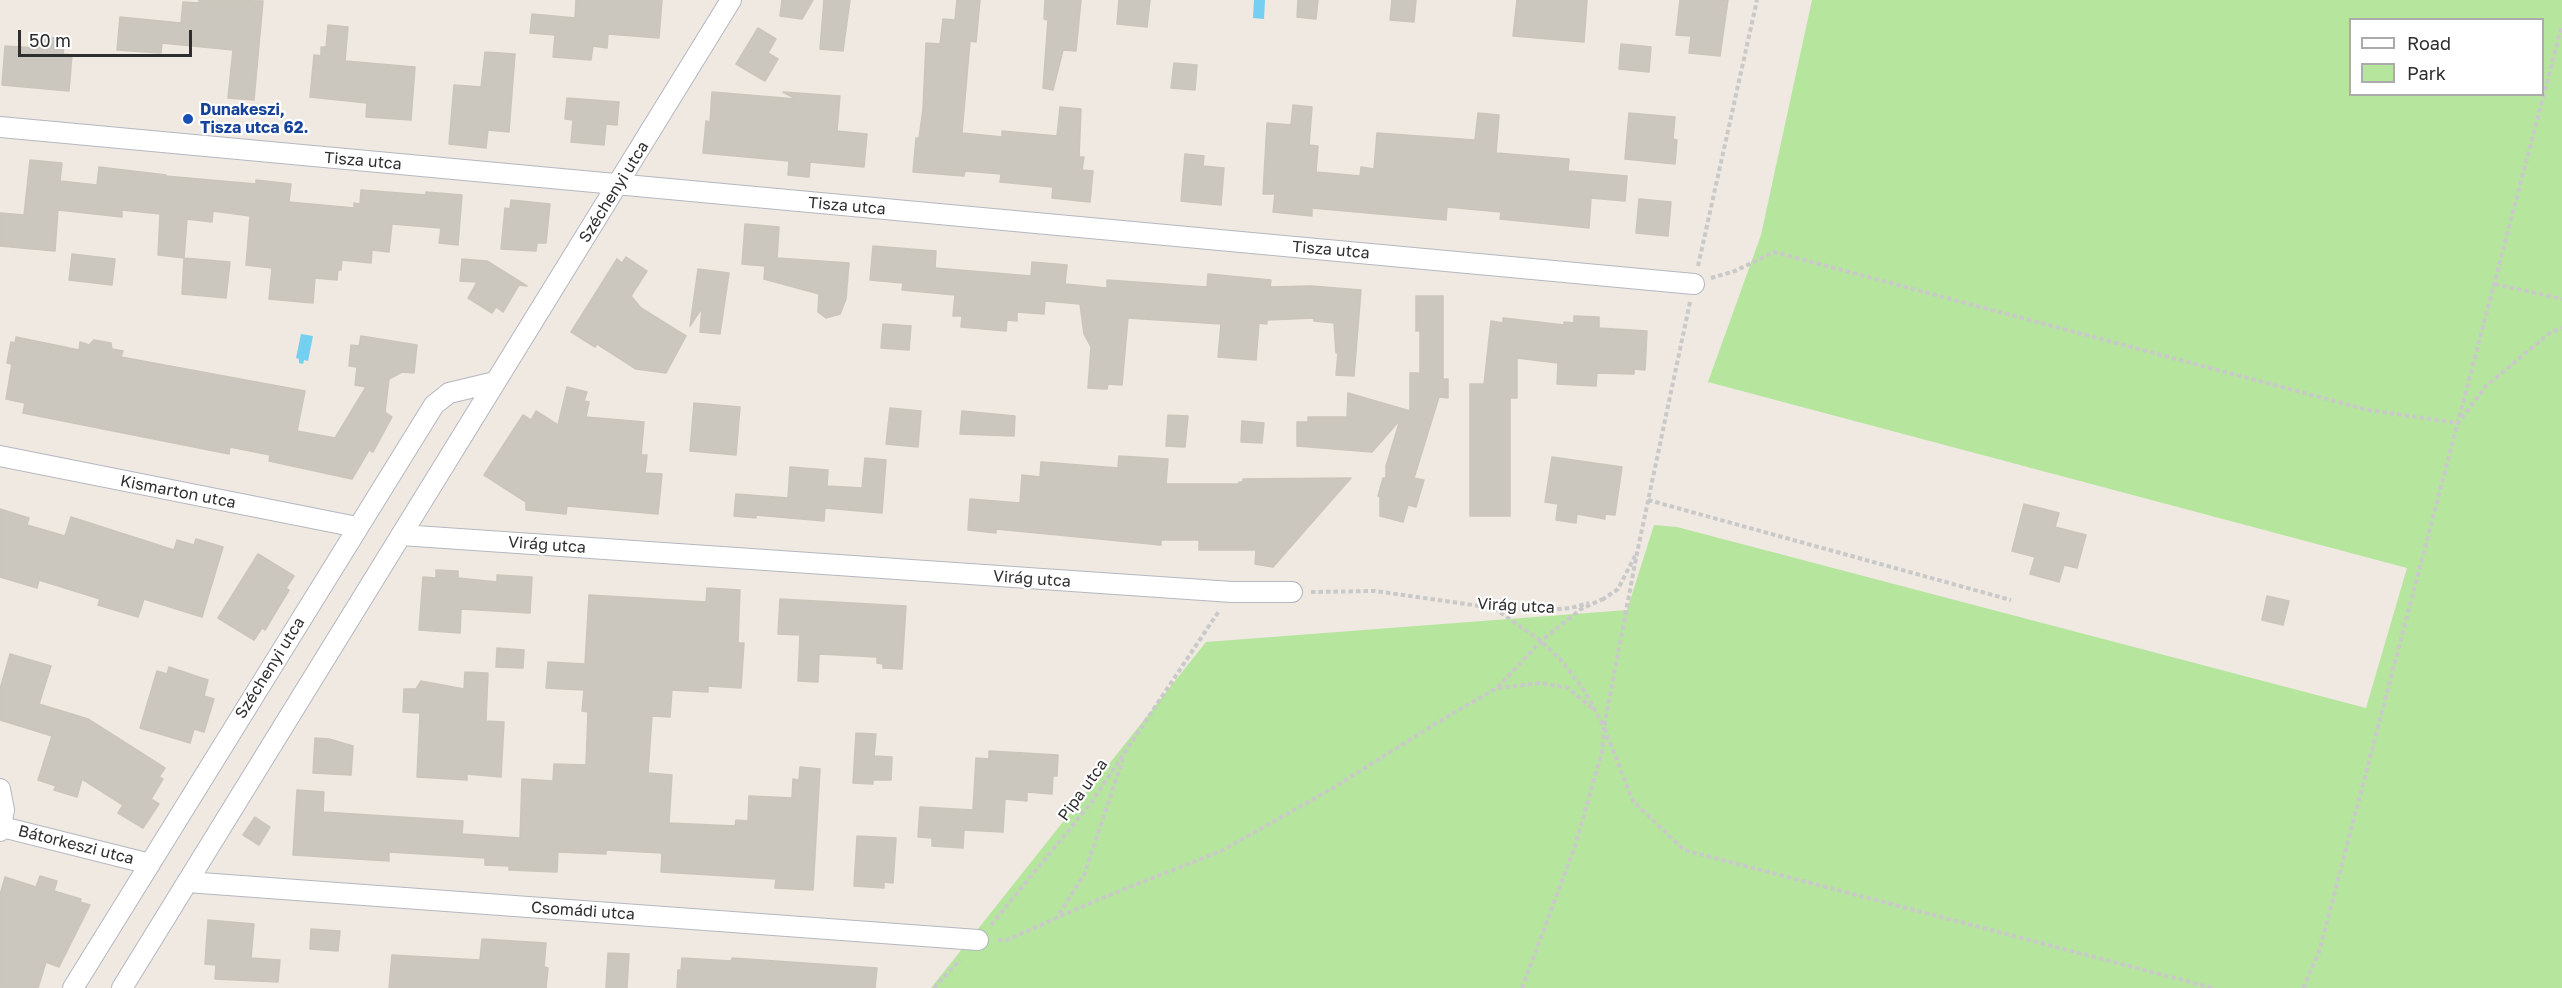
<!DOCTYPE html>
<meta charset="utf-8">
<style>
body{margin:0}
#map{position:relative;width:2562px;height:988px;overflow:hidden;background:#efe9e1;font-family:"Golos Text",sans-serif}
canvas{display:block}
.legend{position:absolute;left:2349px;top:18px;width:195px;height:78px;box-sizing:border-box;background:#fff;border:2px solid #ababab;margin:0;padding:8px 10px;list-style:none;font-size:18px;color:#2e2e2e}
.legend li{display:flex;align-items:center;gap:12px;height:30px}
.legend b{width:30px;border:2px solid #ababab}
.scale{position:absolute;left:18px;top:30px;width:174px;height:27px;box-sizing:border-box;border:3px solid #2e2e2e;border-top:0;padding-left:8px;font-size:18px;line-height:21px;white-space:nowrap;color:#2e2e2e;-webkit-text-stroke:4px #fff;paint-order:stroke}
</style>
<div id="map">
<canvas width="2562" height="988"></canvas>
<ul class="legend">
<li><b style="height:8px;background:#fff"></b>Road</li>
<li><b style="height:16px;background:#b6e59e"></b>Park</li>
</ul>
<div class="scale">50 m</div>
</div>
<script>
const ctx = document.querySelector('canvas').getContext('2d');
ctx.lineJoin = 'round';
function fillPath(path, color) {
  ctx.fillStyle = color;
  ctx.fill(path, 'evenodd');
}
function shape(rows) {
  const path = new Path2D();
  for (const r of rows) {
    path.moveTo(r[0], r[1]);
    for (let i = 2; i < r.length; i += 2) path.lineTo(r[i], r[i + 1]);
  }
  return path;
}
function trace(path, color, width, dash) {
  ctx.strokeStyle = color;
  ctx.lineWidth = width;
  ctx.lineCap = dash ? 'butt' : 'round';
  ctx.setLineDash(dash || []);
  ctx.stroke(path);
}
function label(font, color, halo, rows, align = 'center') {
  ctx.font = font + ' "Golos Text",sans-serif';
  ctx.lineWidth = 4.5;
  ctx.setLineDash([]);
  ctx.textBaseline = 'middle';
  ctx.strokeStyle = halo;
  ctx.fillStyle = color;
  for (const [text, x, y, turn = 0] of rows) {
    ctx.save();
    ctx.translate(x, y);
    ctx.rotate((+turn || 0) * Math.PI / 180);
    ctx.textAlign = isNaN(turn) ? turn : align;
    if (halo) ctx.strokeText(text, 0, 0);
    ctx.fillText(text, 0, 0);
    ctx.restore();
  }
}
const green = shape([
 [1812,0,2562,0,2562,988,931,988,1206,642,1627,610,1654,525,1677,527,2366,708,2407,568,1708,382,1761,235],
 [2350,20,2542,20,2542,94,2350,94]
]);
const water = shape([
 [1254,0,1265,0,1264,19,1253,18],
 [301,334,313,336,308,361,304,360,303,364,299,363,299,359,296,358]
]);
const building = shape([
 [199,0,263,1,254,100,228,98,233,50,162,43,161,53,117,50,120,17,181,23,183,2,199,3,199,0],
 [576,0,662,0,659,38,608,34,607,48,593,46,591,60,553,57,555,35,530,33,532,14,575,18,576,0],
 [782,0,813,0,802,19,780,16,782,0],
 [824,0,850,0,843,51,820,49,824,0],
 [957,0,980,0,976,42,970,41,962,133,1002,137,1002,131,1057,136,1060,107,1081,109,1079,157,1084,157,1082,170,1093,171,1090,202,1052,198,1053,187,1000,182,1001,174,965,171,964,176,913,172,916,138,919,138,923,109,926,43,940,44,943,19,955,20,957,0],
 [1045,0,1081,0,1076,51,1063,50,1053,90,1043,88,1048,20,1044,19,1045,0],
 [1119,0,1150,0,1147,27,1117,24,1119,0],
 [1298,0,1318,0,1316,19,1297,17,1298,0],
 [1392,0,1416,0,1414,22,1390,20,1392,0],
 [1517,0,1587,0,1584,42,1513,36,1517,0],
 [1680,0,1728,0,1720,56,1689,53,1691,36,1676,35,1680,0],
 [328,25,348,27,345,61,415,67,411,120,366,117,367,103,310,97,314,55,321,56,321,47,326,47,328,25],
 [758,28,776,39,768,53,778,59,765,81,736,64,758,28],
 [37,36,65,39,63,54,72,55,69,91,2,85,5,46,36,48,37,36],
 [1621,44,1651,47,1649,72,1619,69,1621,44],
 [485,52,515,54,509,132,488,130,486,148,449,144,454,85,481,87,485,52],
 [1174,63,1197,65,1195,90,1171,88,1174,63],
 [712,92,796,99,783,92,840,96,837,131,867,134,864,167,810,162,809,177,788,175,789,161,703,153,706,121,710,122,712,92],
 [567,98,619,102,617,125,606,124,604,145,571,142,573,120,565,119,567,98],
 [1293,105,1312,107,1309,145,1318,146,1316,172,1360,176,1361,167,1374,169,1377,133,1475,140,1478,113,1499,115,1496,153,1569,159,1568,171,1627,176,1625,201,1591,198,1589,228,1500,219,1501,212,1447,207,1446,220,1312,208,1312,216,1273,212,1275,194,1263,194,1267,123,1291,125,1293,105],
 [1629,113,1675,117,1673,139,1677,140,1675,164,1625,159,1629,113],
 [1185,154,1204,156,1203,166,1224,168,1221,205,1181,201,1185,154],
 [30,160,62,163,60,181,97,185,99,167,166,175,165,176,256,184,256,180,291,184,289,202,354,208,354,203,360,204,361,190,426,195,426,192,462,195,458,245,439,243,441,228,392,224,389,252,372,250,371,263,342,260,341,270,338,270,337,280,315,278,313,303,269,299,272,268,246,265,250,216,213,211,212,222,187,219,184,258,158,255,160,214,122,210,122,217,58,210,55,251,0,246,0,213,24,215,30,160],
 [1639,199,1671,202,1668,236,1636,233,1639,199],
 [511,200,550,204,546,243,537,243,536,251,501,249,505,208,510,209,511,200],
 [745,224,779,227,777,258,849,263,846,299,840,314,826,318,818,312,819,294,764,279,765,266,742,264,745,224],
 [873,246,936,251,935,268,1031,276,1032,262,1067,265,1065,284,1107,288,1107,280,1207,287,1208,274,1271,280,1270,287,1311,286,1361,290,1354,376,1336,375,1338,353,1336,353,1334,323,1314,321,1314,318,1267,320,1267,324,1259,323,1256,360,1218,357,1221,324,1128,318,1122,385,1108,384,1107,389,1088,388,1091,347,1084,334,1080,304,1045,301,1044,314,1017,312,1017,321,1007,320,1006,331,961,327,962,316,953,316,955,295,902,290,903,283,870,280,873,246],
 [72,254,115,259,112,285,69,280,72,254],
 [626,257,647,271,631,296,641,308,686,336,666,373,636,369,597,344,595,347,571,332,617,259,622,263,626,257],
 [184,258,230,262,226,298,182,294,184,258],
 [462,259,487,261,527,286,519,285,503,312,496,307,492,313,468,298,477,282,460,281,462,259],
 [698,269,729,273,720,334,700,332,702,308,690,326,698,269],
 [1416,296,1443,296,1443,379,1448,379,1448,398,1439,397,1414,478,1424,480,1416,507,1408,505,1403,522,1380,516,1380,497,1378,496,1383,478,1386,478,1386,466,1400,420,1372,452,1297,446,1297,422,1308,422,1308,417,1347,417,1348,393,1410,411,1410,373,1420,373,1420,331,1416,331,1416,296],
 [1574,316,1599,317,1599,328,1647,331,1645,370,1634,369,1634,374,1597,373,1596,386,1557,384,1558,363,1517,358,1517,398,1510,398,1510,516,1470,516,1470,384,1484,384,1491,321,1503,323,1503,318,1564,325,1564,322,1574,323,1574,316],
 [883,324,911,326,909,350,881,348,883,324],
 [361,336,417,345,414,373,402,372,389,379,385,412,392,417,373,452,369,450,352,479,269,461,270,455,230,447,229,454,23,413,25,403,6,399,12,364,7,363,11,342,15,343,16,337,79,350,80,342,89,345,94,340,111,343,112,349,123,351,121,357,305,391,297,431,335,438,366,387,355,385,357,367,349,366,351,345,359,346,361,336],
 [567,387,587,392,584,401,589,402,586,417,644,422,641,455,647,455,645,473,662,474,658,514,567,506,566,514,526,510,526,502,484,475,523,415,531,420,536,411,558,425,567,387],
 [694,403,740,407,736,455,690,451,694,403],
 [890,408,921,411,918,447,886,444,890,408],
 [962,411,1015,416,1014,436,960,434,962,411],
 [1168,415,1188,416,1185,447,1166,446,1168,415],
 [1242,421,1264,423,1262,443,1241,442,1242,421],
 [1119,456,1168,459,1166,484,1239,484,1239,482,1243,482,1243,479,1351,478,1273,567,1255,564,1256,550,1199,550,1199,540,1161,540,1161,545,996,529,996,533,968,530,970,499,1020,503,1022,475,1040,477,1041,462,1118,468,1119,456],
 [1552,457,1622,467,1615,515,1605,514,1605,519,1577,514,1576,523,1556,520,1558,504,1545,502,1552,457],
 [865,458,886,460,882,513,825,508,824,521,756,515,756,518,734,516,736,494,788,498,790,467,828,470,827,486,862,488,865,458],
 [2024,504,2059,513,2055,527,2086,535,2077,568,2064,565,2059,582,2030,574,2035,557,2012,551,2024,504],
 [0,509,29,518,27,525,65,536,71,517,174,550,177,540,194,545,196,539,223,547,202,617,144,599,138,617,98,605,100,599,39,580,37,588,0,577,0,509],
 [258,554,294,576,286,588,289,590,265,630,262,628,254,640,218,618,258,554],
 [436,570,458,571,458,578,497,582,497,575,532,577,530,613,461,609,460,633,419,630,423,577,436,578,436,570],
 [707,588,740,590,738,643,744,643,741,688,708,686,708,692,672,690,670,717,652,716,648,773,672,775,669,823,735,826,736,820,748,821,749,796,792,798,793,779,799,780,800,767,820,769,813,890,775,888,776,879,661,872,662,853,606,850,606,854,558,852,557,872,509,870,509,866,485,865,485,858,389,852,389,861,293,855,297,790,324,792,323,812,463,821,462,834,520,838,522,779,553,781,554,764,586,765,588,712,582,711,584,690,546,688,548,662,585,664,589,595,706,602,707,588],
 [2267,596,2289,601,2283,625,2262,620,2267,596],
 [780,599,906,606,902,669,883,668,883,664,877,663,877,657,819,654,818,682,798,681,800,635,778,634,780,599],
 [497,648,524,650,523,668,496,667,497,648],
 [10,654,51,666,39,704,88,719,165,768,159,777,163,779,151,799,159,804,143,828,118,813,123,805,82,779,77,797,54,790,56,786,38,780,52,736,0,720,0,689,10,654],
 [169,667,208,680,204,696,214,699,204,732,194,729,190,743,140,728,157,671,167,674,169,667],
 [465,672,488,673,486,721,504,722,501,777,467,774,467,780,417,777,420,713,403,712,404,689,416,689,421,681,464,689,465,672],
 [856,733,876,734,874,756,892,757,891,780,873,780,873,784,853,783,856,733],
 [315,738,329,739,353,746,351,775,313,773,315,738],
 [989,751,1058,755,1057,776,1053,776,1052,794,1027,792,1027,801,1005,799,1003,832,964,830,963,848,932,846,932,838,918,837,920,807,973,810,976,758,989,759,989,751],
 [255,817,270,827,259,845,243,835,255,817],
 [857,836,896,838,893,883,884,882,884,888,854,886,857,836],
 [40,876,57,881,54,891,81,899,80,902,90,905,59,967,46,962,38,988,0,988,0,895,5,877,36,887,40,876],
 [208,920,254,924,251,958,280,960,278,982,215,979,216,965,205,964,208,920],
 [311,929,340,931,338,951,310,949,311,929],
 [482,939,546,943,544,967,548,968,546,988,389,988,392,955,480,960,482,939],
 [608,953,629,954,627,988,606,988,608,953],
 [682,958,731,961,732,958,877,968,875,988,677,988,678,970,681,970,682,958]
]);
const path = shape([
 [1698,266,1757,0],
 [1711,278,1735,271,1774,252,2368,410,2458,423,2486,386,2551,332,2562,328],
 [2495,284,2562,299],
 [1690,302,1637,553,1604,727,1633,801,1684,850,2213,988],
 [1648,500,2011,600],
 [1311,592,1375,591,1494,608,1545,610,1571,608,1589,603],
 [1602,600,1618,589,1635,556],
 [1494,608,1541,641,1560,659,1584,690,1604,727,1602,752,1575,846,1522,988],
 [1498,688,1540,683,1568,688,1593,709],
 [1055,920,1084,875,1123,759],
 [991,925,1091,803,1219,611],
 [998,940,1007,940,1097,900,1221,851,1333,788,1443,719,1497,688,1541,641,1581,609,1603,599],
 [934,988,960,960],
 [2303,988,2319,952,2562,25]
]);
const street = shape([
 [0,127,1694,284],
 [0,456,357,527],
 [401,535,1232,592,1292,592],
 [0,789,4,810,0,831],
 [2,827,150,864],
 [187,882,978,940],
 [73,988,434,405,449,393,495,382],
 [122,988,731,0]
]);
const markers = [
 [188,119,6,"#1a4fb4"]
];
const transitNames = [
 ["Dunakeszi,",200,110],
 ["Tisza utca 62.",200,128]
];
const streetNames = [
 ["Tisza utca",363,161,5],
 ["Széchenyi utca",614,192,-58],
 ["Tisza utca",847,206,5],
 ["Tisza utca",1331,250,5],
 ["Kismarton utca",178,492,11],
 ["Virág utca",547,545,4],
 ["Virág utca",1032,579,4],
 ["Virág utca",1516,606,3],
 ["Széchenyi utca",270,668,-58],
 ["Pipa utca",1083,790,-54],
 ["Bátorkeszi utca",76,845,14],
 ["Csomádi utca",583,911,4]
];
fillPath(green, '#b6e59e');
fillPath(water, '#75cff0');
fillPath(building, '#cbc7bf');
trace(building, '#cbc5ba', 1.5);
trace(street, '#b4b7c1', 22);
trace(path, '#c9c9c9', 4, [4.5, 3]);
trace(street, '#fff', 20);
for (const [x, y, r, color] of markers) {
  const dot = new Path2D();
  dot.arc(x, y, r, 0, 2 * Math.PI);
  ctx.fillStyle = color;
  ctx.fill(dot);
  trace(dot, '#fff', 2);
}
label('bold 16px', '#164399', '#fff', transitNames, 'left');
label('16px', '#2e2e2e', '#fff', streetNames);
</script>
